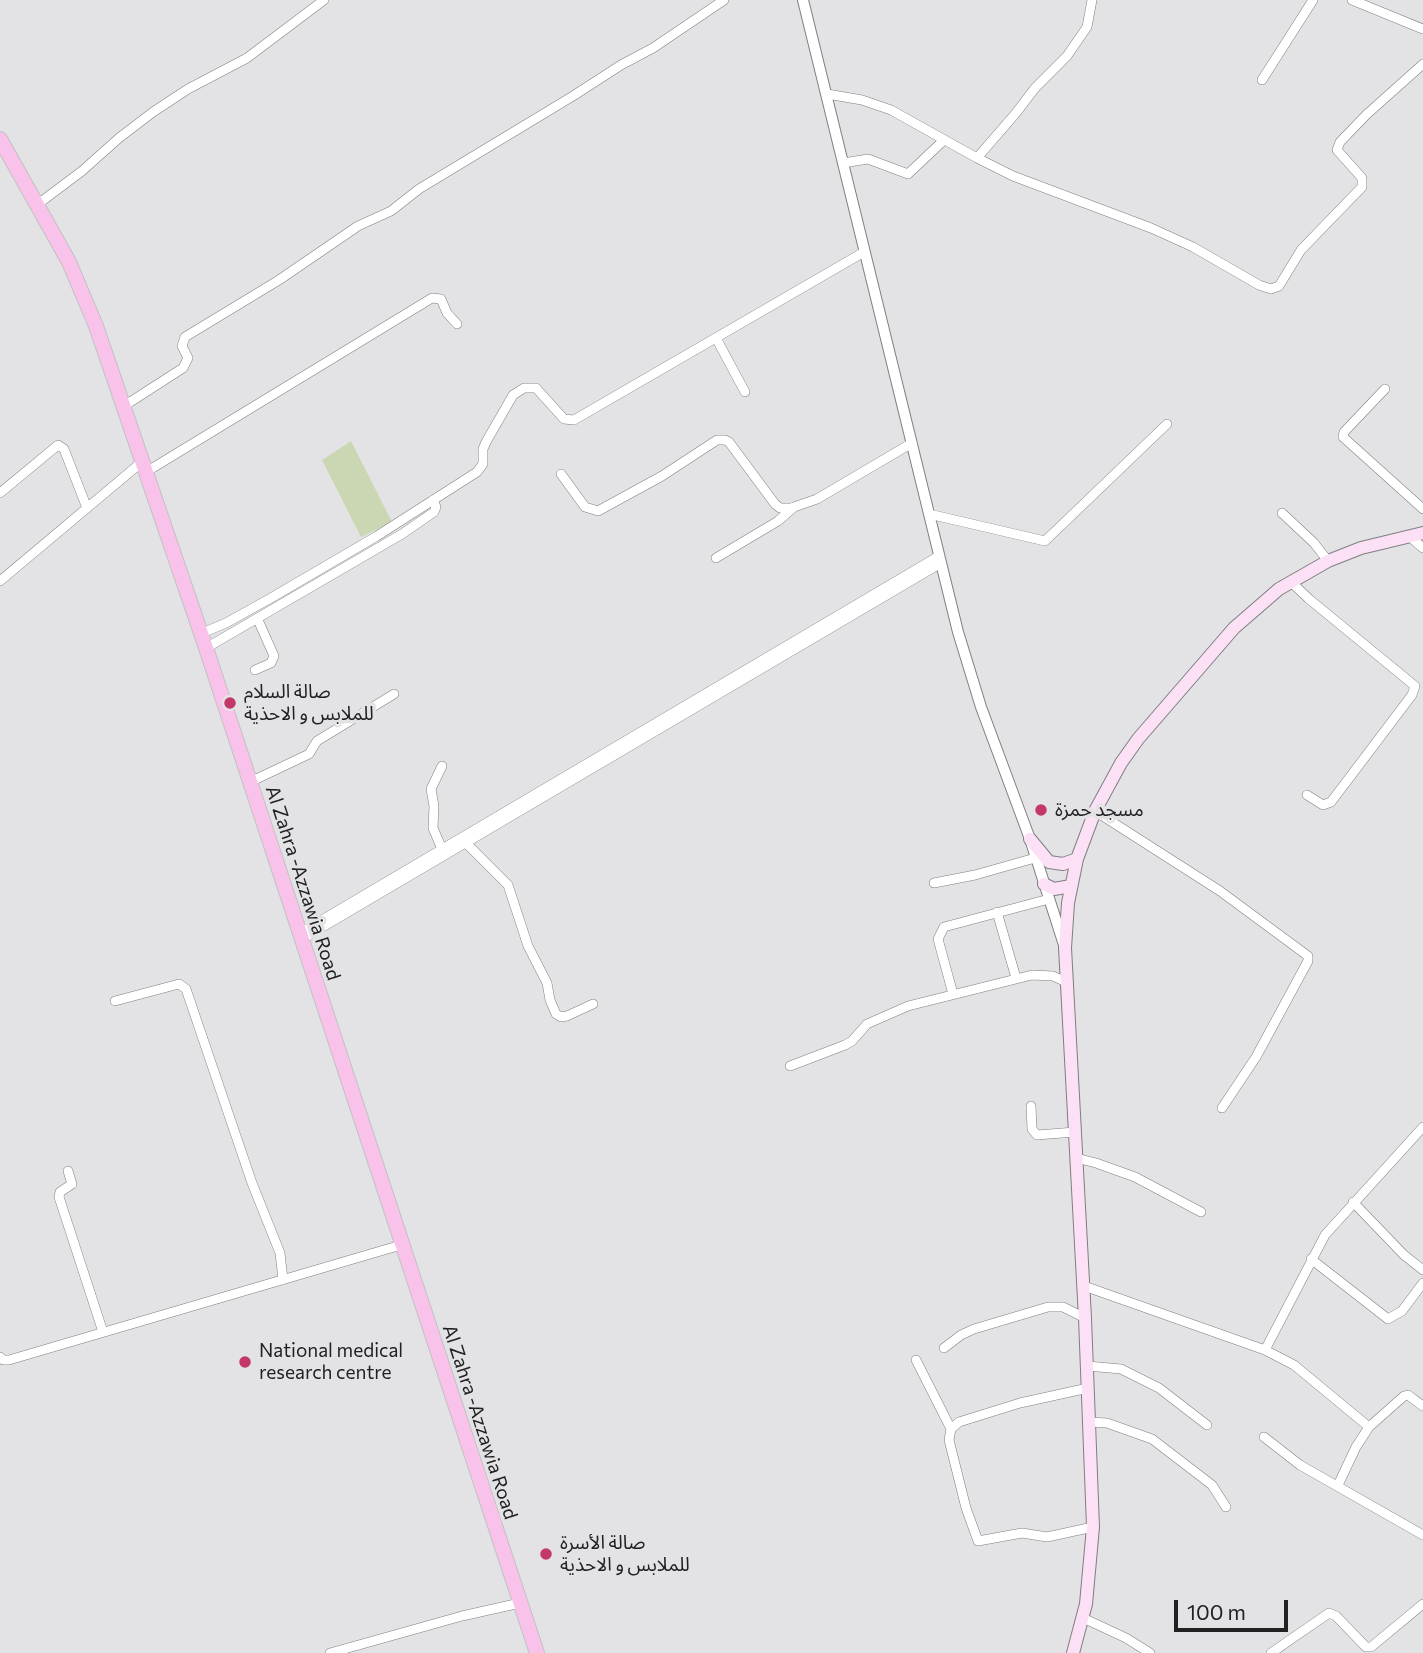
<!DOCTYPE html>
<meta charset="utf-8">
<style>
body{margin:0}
#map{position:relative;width:1423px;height:1653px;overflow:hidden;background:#e3e3e6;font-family:Commissioner,sans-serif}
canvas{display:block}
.scale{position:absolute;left:1174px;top:1600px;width:114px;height:32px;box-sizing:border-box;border:4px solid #212122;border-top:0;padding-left:9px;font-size:21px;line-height:24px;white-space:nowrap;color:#212122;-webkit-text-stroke:5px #e3e3e6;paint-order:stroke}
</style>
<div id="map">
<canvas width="1423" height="1653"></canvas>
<div class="scale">100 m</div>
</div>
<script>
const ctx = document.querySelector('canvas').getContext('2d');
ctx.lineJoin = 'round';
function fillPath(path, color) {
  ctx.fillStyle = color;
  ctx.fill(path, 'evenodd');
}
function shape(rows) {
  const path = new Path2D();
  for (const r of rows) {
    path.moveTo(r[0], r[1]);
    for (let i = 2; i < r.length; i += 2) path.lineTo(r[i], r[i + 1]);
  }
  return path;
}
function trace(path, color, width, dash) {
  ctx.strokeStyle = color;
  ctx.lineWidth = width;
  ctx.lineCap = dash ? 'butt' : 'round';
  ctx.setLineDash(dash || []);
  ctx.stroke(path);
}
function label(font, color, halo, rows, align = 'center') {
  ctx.font = font + ' Commissioner,"Noto Sans Arabic",sans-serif';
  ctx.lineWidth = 7;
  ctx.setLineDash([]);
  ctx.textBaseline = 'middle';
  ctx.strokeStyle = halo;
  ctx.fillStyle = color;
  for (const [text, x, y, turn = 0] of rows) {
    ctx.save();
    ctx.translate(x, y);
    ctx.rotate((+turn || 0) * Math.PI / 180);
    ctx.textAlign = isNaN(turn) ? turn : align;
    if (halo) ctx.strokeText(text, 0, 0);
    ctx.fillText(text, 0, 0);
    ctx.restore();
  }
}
const green = shape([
 [351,441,392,522,361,537,322,460]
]);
const minor = shape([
 [1352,0,1423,29],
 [1262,80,1313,0],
 [827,94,862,100,891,110,977,158,1013,176,1151,228,1193,247,1259,285,1271,289,1279,286,1301,250,1362,187,1362,178,1337,150,1340,142,1366,115,1423,64],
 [977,158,1016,113,1035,88,1067,56,1087,27,1092,0],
 [843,163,868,159,908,174,944,140],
 [38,204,82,171,119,138,153,112,188,89,247,58,324,0],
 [716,338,745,392],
 [1385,389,1344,432,1343,437,1423,509],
 [124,406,183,368,188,358,182,346,185,337,279,280,358,226,391,211,419,189,573,96,621,65,653,48,724,0],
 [146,472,432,298,441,299,447,313,457,324],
 [561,474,585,507,598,511,662,476,717,440,725,440,729,442,775,504,780,508,791,508],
 [0,493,58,445,64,449,87,508],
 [1282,513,1314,543,1328,561],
 [929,514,1045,541,1167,424],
 [1409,536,1423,548],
 [716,558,778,521,794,507,817,499,912,443],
 [0,581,143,461],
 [1290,581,1309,599,1415,686,1412,695,1331,802,1323,805,1307,795],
 [200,634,226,623,271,598,377,536,477,472,483,464,483,449,486,442,513,395,524,388,536,388,564,419,574,420,864,252],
 [206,648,402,534,434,512,436,507,433,500],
 [255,670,271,663,274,656,258,620],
 [442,766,431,789,434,806,433,828,444,854],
 [250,782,309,754,317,741,394,694],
 [1095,811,1220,891,1308,956,1308,961,1256,1057,1222,1108],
 [465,842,508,885,528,946,547,983,550,1000,556,1014,561,1017,567,1016,593,1004],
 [934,883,975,875,1035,858],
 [997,912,1016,978],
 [300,933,939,556],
 [302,939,941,563],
 [953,994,938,939,944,927,1049,899],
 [115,1001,179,984,186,989,252,1183,280,1253,283,1280],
 [790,1066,845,1045,852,1041,867,1024,908,1006,1032,975,1053,976,1066,982],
 [1031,1106,1032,1129,1037,1135,1075,1132],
 [1076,1158,1096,1163,1135,1177,1201,1212],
 [68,1171,72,1184,60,1192,59,1197,103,1332],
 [1353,1202,1404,1255,1423,1270],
 [1311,1259,1388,1319,1402,1311,1423,1283],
 [1084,1286,1265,1350,1294,1365,1369,1427,1356,1447,1338,1485],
 [944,1348,961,1335,974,1329,1048,1307,1063,1307,1085,1318],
 [1265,1350,1325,1235,1423,1127],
 [0,1357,3,1360,9,1360,401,1245],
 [916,1360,951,1429],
 [1087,1366,1121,1369,1159,1388,1207,1425],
 [1088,1388,1020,1403,959,1422,951,1429,949,1440,966,1508,978,1541,1022,1533,1047,1537,1093,1527],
 [1089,1422,1107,1423,1152,1439,1212,1485,1226,1507],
 [1369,1427,1404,1396,1408,1395,1423,1406],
 [1264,1437,1300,1465,1423,1535],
 [1083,1618,1126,1638,1150,1653],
 [330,1653,462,1616,520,1603],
 [1271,1653,1329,1613,1336,1616,1366,1647,1371,1647,1423,1604]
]);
const tertiary = shape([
 [803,0,958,632,981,707,1030,839,1064,945]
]);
const secondary = shape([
 [1030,839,1049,862,1063,864,1077,859],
 [1044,884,1054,889,1071,886],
 [1073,1653,1086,1604,1093,1527,1085,1318,1065,948,1068,903,1077,859,1095,811,1121,763,1138,739,1234,628,1279,589,1328,561,1361,548,1423,533]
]);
const primary = shape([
 [0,139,69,262,96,326,206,648,537,1653]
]);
const markers = [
 [230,703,7,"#c3376a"],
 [1041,810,7,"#c3376a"],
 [245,1362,7,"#c3376a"],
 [546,1554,7,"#c3376a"]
];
const poiNames = [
 ["صالة السلام",244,692],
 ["للملابس و الاحذية",244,714],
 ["مسجد حمزة",1055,810],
 ["National medical",259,1351],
 ["research centre",259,1373],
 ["صالة الأسرة",560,1543],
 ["للملابس و الاحذية",560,1565]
];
const streetNames = [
 ["Al Zahra -Azzawia Road",303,883,72],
 ["Al Zahra -Azzawia Road",480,1422,72]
];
fillPath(green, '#cbd7b2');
trace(minor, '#7f7f82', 10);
trace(tertiary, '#7f7f82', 12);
trace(secondary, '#7f7f82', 14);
trace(primary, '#c1c1c1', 16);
trace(minor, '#fff', 9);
trace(tertiary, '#fff', 10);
trace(secondary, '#fce0f5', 12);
trace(primary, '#f8c2eb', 14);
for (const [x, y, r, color] of markers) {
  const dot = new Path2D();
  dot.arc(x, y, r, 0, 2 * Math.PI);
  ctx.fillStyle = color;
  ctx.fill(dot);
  trace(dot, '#e3e3e6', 2.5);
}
label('19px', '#212122', '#e3e3e6', poiNames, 'left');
label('19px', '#212122', '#e3e3e6', streetNames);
</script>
